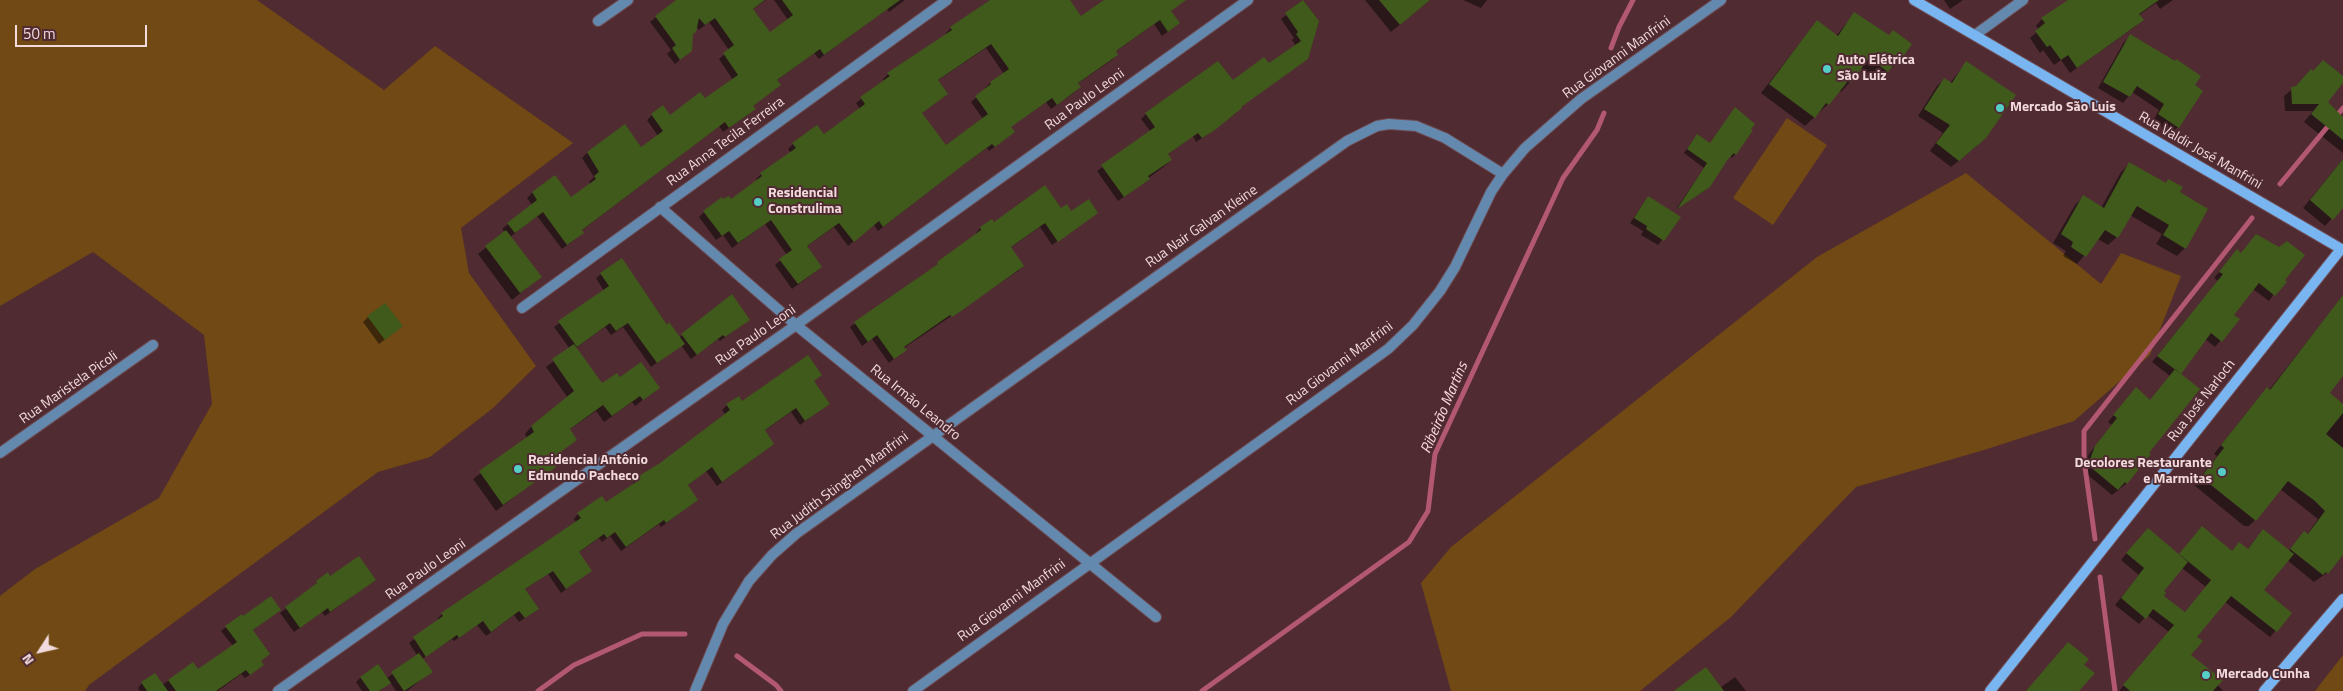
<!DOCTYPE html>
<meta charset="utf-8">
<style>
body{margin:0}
#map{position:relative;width:2343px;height:691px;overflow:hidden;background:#502b32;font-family:"Titillium Web",sans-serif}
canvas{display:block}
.north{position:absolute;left:15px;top:626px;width:50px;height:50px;-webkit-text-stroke:4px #502b32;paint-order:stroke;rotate:235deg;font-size:14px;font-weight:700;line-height:20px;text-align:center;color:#f2dadd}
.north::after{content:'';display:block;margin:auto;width:18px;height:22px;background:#f2dadd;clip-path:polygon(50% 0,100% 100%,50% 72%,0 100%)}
.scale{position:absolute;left:15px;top:25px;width:132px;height:22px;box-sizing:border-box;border:2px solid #f2dadd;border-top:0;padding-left:6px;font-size:15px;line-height:18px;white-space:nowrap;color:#f2dadd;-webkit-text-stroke:4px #502b32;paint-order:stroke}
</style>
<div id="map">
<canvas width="2343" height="691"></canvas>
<div class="north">N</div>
<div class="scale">50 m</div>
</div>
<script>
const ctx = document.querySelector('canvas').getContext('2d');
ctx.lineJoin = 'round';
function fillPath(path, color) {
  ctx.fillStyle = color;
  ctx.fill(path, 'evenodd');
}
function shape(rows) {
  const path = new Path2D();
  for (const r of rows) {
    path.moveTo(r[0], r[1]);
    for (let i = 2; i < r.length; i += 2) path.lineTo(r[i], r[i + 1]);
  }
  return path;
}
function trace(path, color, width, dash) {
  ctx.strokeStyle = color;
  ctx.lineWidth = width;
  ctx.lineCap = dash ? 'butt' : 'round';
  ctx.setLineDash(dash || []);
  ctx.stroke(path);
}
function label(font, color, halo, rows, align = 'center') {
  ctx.font = font + ' "Titillium Web",sans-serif';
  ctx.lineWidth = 4;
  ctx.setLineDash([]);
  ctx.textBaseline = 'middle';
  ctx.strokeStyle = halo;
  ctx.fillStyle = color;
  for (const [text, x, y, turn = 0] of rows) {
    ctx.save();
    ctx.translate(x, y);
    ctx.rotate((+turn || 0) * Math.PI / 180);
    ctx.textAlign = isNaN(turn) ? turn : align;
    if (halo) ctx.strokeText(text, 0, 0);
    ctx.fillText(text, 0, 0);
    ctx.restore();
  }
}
const green = shape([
 [0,0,257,0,384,90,435,46,573,143,461,228,469,273,536,366,493,408,430,457,378,472,89,685,85,691,0,691,0,596,35,569,159,498,212,404,204,335,93,252,0,306],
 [1787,118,1827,145,1773,225,1733,198],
 [1966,173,2101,284,2121,253,2181,276,2150,355,2074,421,1984,450,1856,487,1731,617,1640,691,1451,691,1421,583,1451,547,1817,257],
 [2343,655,2343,691,2315,691]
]);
const shadow = shape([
 [678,0,766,0,752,10,769,34,788,20,774,0,905,0,889,12,887,9,819,59,814,53,776,81,780,85,752,106,749,114,723,132,719,126,581,231,577,238,562,249,537,216,510,237,540,277,512,300,478,254,505,232,502,229,508,224,532,205,527,198,532,193,555,177,571,199,591,184,589,182,594,177,582,158,587,153,624,126,641,149,658,136,647,120,652,115,670,117,705,100,733,80,719,59,729,50,709,22,699,30,696,26,691,35,690,51,675,64,667,54,671,50,650,22],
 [990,0,1068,0,1080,18,1106,0,1172,0,1176,6,1170,12,1173,28,1162,36,1154,24,1140,34,1115,52,1117,55,1112,60,1077,84,1080,87,1075,92,1051,109,1046,102,1010,127,1014,132,1008,137,989,151,987,148,955,171,878,231,874,225,848,246,834,227,806,247,815,272,792,289,775,265,787,255,765,224,732,248,723,235,716,240,699,217,704,212,723,201,731,201,757,181,756,179,761,174,791,153,788,149,793,144,817,126,824,136,860,109,856,103,884,81,883,79,888,74,947,35,946,33,951,28],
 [986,48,1004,74,990,83,985,88,986,89,971,102,983,119,945,146,921,113,946,94,937,81],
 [1365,0,1430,0,1391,32],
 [1463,0,1487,0,1481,8],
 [1944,0,1963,0,1950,9],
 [2069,0,2173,0,2160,9,2156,3,2139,15,2142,20,2136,26,2070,73,2061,60,2054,65,2043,50,2040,53,2030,38,2039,30,2036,26,2042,19],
 [1304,1,1318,21,1307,58,1240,107,1236,113,1208,134,1196,142,1193,136,1167,155,1171,160,1166,165,1118,201,1097,171,1151,132,1141,119,1146,114,1233,82,1268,65,1296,46,1292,40,1294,38,1281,19],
 [1854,14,1897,63,1878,80,1861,68,1850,82,1841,92,1839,90,1828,104,1805,126,1761,93,1817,21,1836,36],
 [2131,36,2193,85,2178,127,2171,133,2153,121,2159,110,2132,92,2123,103,2098,88,2124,42],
 [1966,63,1978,145,1951,167,1930,151,1943,133,1918,116,1937,86,1944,79,1950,83],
 [2313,72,2343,78,2343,81,2326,102,2343,118,2343,153,2304,122,2313,111,2285,111,2284,96],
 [1735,109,1736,154,1732,158,1730,156,1704,191,1676,209,1704,168,1684,153,1694,139,1710,144],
 [2343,159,2343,206,2325,226,2303,208],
 [2129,164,2178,192,2185,248,2177,256,2156,244,2162,234,2130,215,2117,237,2108,245,2098,239,2077,264,2063,256,2066,251,2053,243,2075,205,2083,197,2101,208,2121,172],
 [1648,197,1679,217,1658,245,1641,235,1643,231,1630,223],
 [1061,210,1071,213,1096,213,1052,245,1040,227,1010,248,1023,266,1018,271,904,348,905,350,889,363,872,339,862,346,850,327,933,268,977,235,976,233,980,228,992,221,994,224],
 [2237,251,2283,280,2269,301,2253,289,2233,315,2239,319,2215,347,2205,339,2179,374,2147,453,2149,455,2126,484,2112,495,2083,471,2089,454,2112,425,2108,422,2130,395,2150,401,2170,376,2152,362,2218,281,2214,278],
 [601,274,679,338,682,335,743,324,720,341,718,339,691,359,681,345,651,367,623,327,611,335,605,327,576,348,602,385,620,379,658,388,635,406,632,402,604,422,596,411,569,430,576,439,550,460,555,466,496,511,473,479,527,438,525,434,531,427,568,398,546,367,570,349,554,327,604,291,596,278],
 [2340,300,2343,300,2343,374,2328,393,2343,405,2343,553,2327,573,2314,582,2287,560,2263,590,2290,613,2270,637,2225,602,2196,637,2189,655,2223,691,2119,691,2169,632,2147,615,2139,624,2115,605,2139,575,2121,560,2141,536,2179,555,2196,534,2231,552,2239,543,2247,550,2257,537,2288,551,2304,533,2307,535,2318,519,2280,489,2257,518,2249,526,2244,526,2194,485,2217,456,2214,454,2259,397,2269,390],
 [2182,568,2206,587,2185,613,2163,596,2162,591],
 [368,317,396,331,379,344,363,322],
 [813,382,823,408,800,425,791,412,764,431,773,444,717,486,706,471,687,486,692,504,661,527,659,524,621,551,610,536,602,542,599,538,578,553,585,575,561,593,548,574,524,590,532,613,519,622,514,615,486,636,477,625,454,641,452,639,422,659,431,672,407,691,396,691,390,682,380,691,362,691,356,682,361,677,386,679,417,655,409,643,439,620,437,619,442,614,576,522,574,519,578,514,606,504,632,486,635,480,661,464,725,414,722,410,727,405],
 [329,577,375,580,325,616,322,612,294,632,280,613,313,588,317,582],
 [279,610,252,631,260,661,258,669,245,678,241,674,218,691,140,691,138,688,142,683,162,685,193,663,198,670,233,646,221,631,226,627,243,618],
 [1735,677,1746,691,1676,691,1720,688]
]);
const stream = shape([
 [1611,48,1619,27,1633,0],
 [2280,184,2343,108],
 [2095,539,2084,460,2084,431,2252,218],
 [2100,577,2115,691],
 [737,656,776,685,781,691],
 [538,691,574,665,642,634,685,634],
 [1202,691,1409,542,1428,511,1435,454,1563,178,1597,130,1604,113]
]);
const building = shape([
 [676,0,765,0,753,9,770,32,793,15,782,0,900,0,824,55,820,49,777,80,781,85,753,106,756,109,729,128,725,122,582,230,584,233,567,245,543,212,515,233,507,223,537,200,532,192,555,175,571,197,596,179,594,176,599,172,587,152,625,124,641,147,663,131,651,114,663,105,670,115,700,92,705,98,738,75,723,53,734,45,715,18,705,25,699,18,696,32,693,34,692,51,680,60,672,48,676,45,655,16],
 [990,0,1070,0,1081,16,1104,0,1186,0,1171,11,1180,23,1168,32,1160,20,1147,29,1116,51,1118,55,1078,83,1081,87,1057,105,1052,98,1011,127,1015,132,995,147,992,144,962,166,883,227,879,221,854,242,839,223,807,246,822,267,798,284,779,259,792,250,771,220,738,243,729,231,722,236,703,211,722,197,723,199,729,196,731,199,762,176,760,173,796,148,792,143,817,125,824,134,865,104,860,97,890,76,887,73,952,30,950,27],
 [991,44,1009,69,990,82,991,84,975,96,988,114,946,145,922,113,948,94,938,80],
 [1303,0,1319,21,1308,59,1241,107,1242,108,1215,130,1202,138,1198,133,1168,154,1172,160,1148,176,1150,179,1124,197,1101,165,1155,127,1145,113,1218,61,1233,80,1264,57,1269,63,1301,41,1296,34,1298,32,1285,13],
 [1379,0,1430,0,1400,25],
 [2068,0,2159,0,2139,14,2144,20,2077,68,2068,55,2061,60,2050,45,2047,47,2035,31,2045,23,2041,18],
 [1854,12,1889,35,1893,30,1912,44,1898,64,1896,62,1888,72,1869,58,1851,83,1848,81,1829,105,1826,103,1815,118,1769,84,1817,20,1838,36],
 [2130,34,2175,61,2176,59,2201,76,2195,85,2203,91,2179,128,2158,114,2164,104,2137,86,2130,97,2103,82],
 [2323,60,2343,76,2343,83,2328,102,2343,117,2343,140,2311,114,2319,104,2292,104,2291,87,2296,86,2311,69,2313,71],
 [1966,61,2016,95,1986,138,1959,161,1936,143,1950,125,1924,109,1944,78,1952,83],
 [1735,107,1755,124,1751,129,1753,130,1736,155,1734,153,1728,159,1710,187,1677,209,1707,163,1687,149,1697,134,1710,143],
 [2343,159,2343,208,2333,220,2310,200],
 [2129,162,2166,183,2168,179,2183,187,2180,192,2208,209,2186,249,2163,235,2169,225,2137,206,2118,238,2105,230,2086,257,2071,247,2073,242,2061,234,2083,195,2104,208],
 [1045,185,1061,208,1067,204,1071,211,1089,199,1098,213,1058,242,1045,223,1011,247,1024,266,961,311,952,317,950,315,904,347,907,350,894,359,877,335,868,342,854,322,938,264,937,262,981,230,980,227,992,219,994,222],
 [1648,196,1681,217,1664,241,1646,229,1647,226,1634,218],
 [506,230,542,277,520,293,485,246],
 [2256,234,2279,247,2287,241,2305,255,2285,280,2287,282,2275,296,2259,283,2234,315,2240,319,2222,342,2211,333,2181,374,2157,356,2223,274,2219,272,2237,249,2241,253],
 [622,258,667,325,669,322,685,344,657,363,628,323,616,331,610,323,577,347,558,321,609,286,600,273],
 [732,294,750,320,725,337,723,335,697,355,681,334],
 [2343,295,2343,376,2330,393,2343,404,2343,413,2326,434,2343,448,2343,555,2328,574,2326,572,2323,575,2290,549,2304,531,2308,534,2325,511,2315,501,2288,481,2256,521,2201,477,2224,448,2221,445,2267,387,2270,390],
 [385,303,403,326,385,340,367,316],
 [574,344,602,383,617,373,620,377,641,362,660,388,643,400,640,396,612,416,603,405,570,429,577,440,551,459,556,467,503,505,479,471,534,432,531,426,574,391,552,359],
 [808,355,822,375,814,381,830,404,805,421,796,408,765,430,774,444,722,482,712,467,688,485,698,500,666,523,664,520,626,547,615,532,607,538,604,534,579,552,592,571,566,589,553,571,525,589,539,609,525,618,519,611,491,632,483,621,459,638,457,635,426,657,413,637,443,616,441,613,581,518,577,513,602,496,606,502,636,482,634,479,660,463,730,410,726,404,739,396,742,401],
 [2175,369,2200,389,2149,453,2151,454,2127,484,2125,482,2118,490,2088,465,2095,446,2117,418,2113,415,2136,387,2150,400],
 [2202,526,2232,551,2239,542,2248,549,2263,529,2294,554,2264,590,2292,613,2277,632,2231,596,2197,637,2203,641,2191,655,2223,680,2213,691,2130,691,2123,685,2174,625,2153,609,2146,619,2121,598,2144,568,2126,553,2148,528,2188,562,2164,591,2166,593,2164,596,2185,612,2211,580,2179,554],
 [359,556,376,580,330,612,328,608,300,628,285,607,317,583,316,581,328,572,330,576],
 [271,596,281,610,253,630,270,654,261,661,264,665,250,675,246,670,216,691,176,691,168,680,193,662,198,669,237,642,225,626,242,614,243,616],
 [2068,642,2089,659,2084,665,2095,673,2079,691,2026,691],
 [419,653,433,672,404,691,391,672],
 [378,664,391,683,379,691,370,691,360,677],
 [1706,667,1724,691,1674,691,1691,678],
 [155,673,168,691,147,691,141,682]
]);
const street = shape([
 [598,21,628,0],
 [1975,35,2023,0],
 [660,207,796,325,1156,617],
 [522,308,947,0],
 [0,453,153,345],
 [278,691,796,325,1248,0],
 [695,691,723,624,749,581,772,555,797,533,1347,141,1377,126,1389,124,1416,126,1445,138,1503,174],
 [913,691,1388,349,1413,325,1440,291,1455,267,1491,192,1503,174,1525,148,1581,99,1721,0]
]);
const secondary = shape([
 [1914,0,2343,250],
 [1990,691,2341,249],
 [2264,691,2343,599]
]);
const markers = [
 [1827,69,5,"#55cec5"],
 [2000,108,5,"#55cec5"],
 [758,202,5,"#55cec5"],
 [518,469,5,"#55cec5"],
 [2222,472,5,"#55cec5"],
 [2206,675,5,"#55cec5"]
];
const streetNames = [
 ["Rua Giovanni Manfrini",1617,58,-36],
 ["Rua Paulo Leoni",1085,100,-36],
 ["Rua Anna Tecila Ferreira",726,142,-36],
 ["Rua Valdir José Manfrini",2200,151,30],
 ["Rua Nair Galvan Kleine",1202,227,-35],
 ["Rua Paulo Leoni",756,336,-35],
 ["Rua Giovanni Manfrini",1340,364,-37],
 ["Rua Maristela Picoli",69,388,-35],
 ["Rua José Narloch",2202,401,-52],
 ["Rua Irmão Leandro",915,403,39],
 ["Rua Judith Stinghen Manfrini",840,486,-37],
 ["Rua Paulo Leoni",426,570,-35],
 ["Rua Giovanni Manfrini",1012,601,-36]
];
const poiNames = [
 ["Auto Elétrica",1837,61],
 ["São Luiz",1837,77],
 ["Mercado São Luis",2010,108],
 ["Residencial",768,194],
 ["Construlima",768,210],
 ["Residencial Antônio",528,461],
 ["Edmundo Pacheco",528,477],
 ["Decolores Restaurante",2212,464,"right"],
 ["e Marmitas",2212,480,"right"],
 ["Mercado Cunha",2216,675]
];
const waterNames = [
 ["Ribeirão Martins",1445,408,-67]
];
fillPath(green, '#714914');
fillPath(shadow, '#0007');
trace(stream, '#b35872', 5);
fillPath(building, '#405a1b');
trace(street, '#6d4a51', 12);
trace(secondary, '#6d4a51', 12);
trace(street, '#6489ae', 10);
trace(secondary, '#79b6f1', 10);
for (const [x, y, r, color] of markers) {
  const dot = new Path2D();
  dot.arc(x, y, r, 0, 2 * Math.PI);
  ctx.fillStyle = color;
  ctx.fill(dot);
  trace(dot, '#502b32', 2);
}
label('14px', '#f2dadd', '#502b32', streetNames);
label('bold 14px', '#f2dadd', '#502b32', poiNames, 'left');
label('italic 15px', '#fbdadf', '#502b32', waterNames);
</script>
